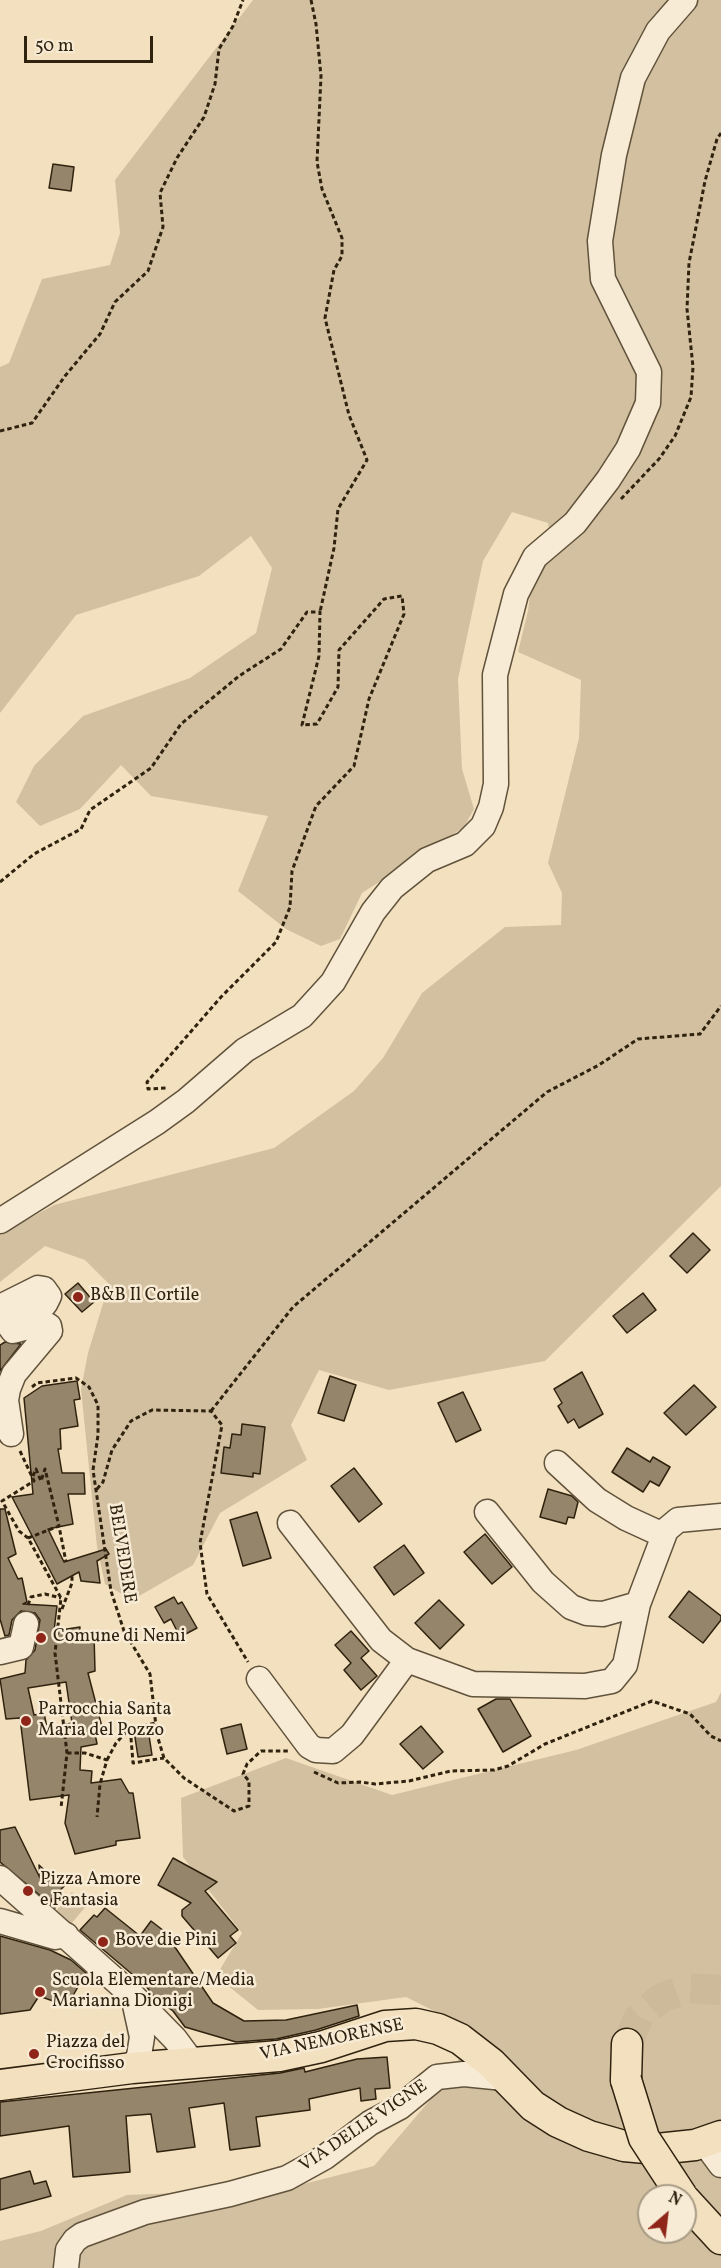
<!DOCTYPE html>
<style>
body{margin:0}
#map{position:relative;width:721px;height:2268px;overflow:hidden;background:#f3e0be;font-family:Vollkorn,serif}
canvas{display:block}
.north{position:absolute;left:637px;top:2184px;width:60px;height:60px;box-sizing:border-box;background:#f7ebd5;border:2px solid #a79b86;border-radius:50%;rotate:28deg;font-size:16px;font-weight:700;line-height:24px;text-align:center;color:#2f220f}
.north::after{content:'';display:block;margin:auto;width:21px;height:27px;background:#8f2418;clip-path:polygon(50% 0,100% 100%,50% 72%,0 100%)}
.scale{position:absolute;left:24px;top:36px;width:129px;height:27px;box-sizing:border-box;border:3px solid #2f220f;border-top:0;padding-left:8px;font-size:18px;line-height:21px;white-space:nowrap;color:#2f220f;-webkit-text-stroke:4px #f7ebd5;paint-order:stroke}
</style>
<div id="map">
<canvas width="721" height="2268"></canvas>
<div class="north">N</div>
<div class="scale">50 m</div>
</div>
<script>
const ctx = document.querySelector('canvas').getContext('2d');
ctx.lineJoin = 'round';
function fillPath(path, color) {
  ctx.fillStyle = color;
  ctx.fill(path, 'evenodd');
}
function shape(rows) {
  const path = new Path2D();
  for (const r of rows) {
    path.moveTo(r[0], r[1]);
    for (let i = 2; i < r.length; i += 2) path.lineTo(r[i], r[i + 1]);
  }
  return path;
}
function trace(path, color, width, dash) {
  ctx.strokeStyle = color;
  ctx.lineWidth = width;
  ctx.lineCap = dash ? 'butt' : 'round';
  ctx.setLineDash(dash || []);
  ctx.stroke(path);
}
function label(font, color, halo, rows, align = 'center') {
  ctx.font = font + ' Vollkorn,serif';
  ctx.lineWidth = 5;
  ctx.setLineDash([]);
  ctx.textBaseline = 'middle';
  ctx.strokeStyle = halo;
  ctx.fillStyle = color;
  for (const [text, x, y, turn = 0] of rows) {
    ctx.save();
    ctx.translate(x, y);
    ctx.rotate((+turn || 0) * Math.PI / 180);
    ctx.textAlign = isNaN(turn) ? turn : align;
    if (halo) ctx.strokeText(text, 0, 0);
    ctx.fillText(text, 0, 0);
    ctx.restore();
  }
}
const green = shape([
 [253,0,721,0,721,1186,545,1361,389,1390,319,1370,291,1425,307,1460,220,1513,193,1565,132,1600,105,1584,97,1547,81,1389,88,1353,109,1284,85,1260,45,1246,0,1282,0,1235,54,1205,274,1148,354,1091,383,1058,422,993,505,927,561,925,562,893,548,863,579,738,581,680,518,652,528,611,533,570,552,549,548,523,512,512,483,561,458,679,462,769,474,809,464,827,362,893,340,939,321,946,286,929,238,891,268,816,151,796,121,765,80,809,40,826,16,802,34,766,83,716,190,678,256,633,272,568,251,536,199,576,76,615,0,713,0,367,9,363,42,279,110,265,120,233,115,180],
 [721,1692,721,2268,0,2268,0,2241,41,2231,127,2195,284,2189,374,2166,447,2080,474,2031,406,1997,318,2009,258,2010,216,1976,242,1933,183,1857,181,1798,286,1758,392,1795,576,1750,716,1702],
 [649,2196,685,2196,685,2232,649,2232],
 [72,1892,87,1905,71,1924,56,1911]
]);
const building = shape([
 [53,164,74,167,71,191,49,188,53,164],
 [693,1233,710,1250,687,1273,670,1256,693,1233],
 [78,1283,94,1302,82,1312,65,1294,78,1283],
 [643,1293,656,1310,627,1333,613,1316,643,1293],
 [5,1342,21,1344,0,1371,0,1345,5,1342],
 [582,1372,603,1414,579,1428,574,1419,568,1423,558,1406,562,1403,554,1389,582,1372],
 [330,1376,356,1385,344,1421,318,1413,330,1376],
 [77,1381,80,1399,74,1400,78,1426,60,1429,61,1449,58,1449,62,1473,84,1473,85,1494,68,1494,73,1524,48,1529,64,1562,106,1549,109,1554,97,1561,100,1583,81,1581,79,1572,57,1584,12,1497,33,1494,24,1398,42,1386,77,1381],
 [694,1385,716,1407,686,1435,664,1413,694,1385],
 [463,1392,481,1430,456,1442,438,1403,463,1392],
 [242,1424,265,1427,260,1474,253,1473,253,1477,221,1473,224,1447,230,1448,232,1434,241,1435,242,1424],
 [627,1448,650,1462,653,1457,670,1467,659,1486,650,1481,643,1492,612,1472,627,1448],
 [354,1468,382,1504,359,1522,331,1486,354,1468],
 [548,1489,572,1496,578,1502,574,1518,568,1517,566,1524,540,1517,548,1489],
 [0,1509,5,1509,16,1554,8,1558,18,1579,22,1578,27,1602,23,1604,57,1606,54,1631,80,1627,79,1637,94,1634,95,1671,88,1673,102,1727,94,1728,97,1744,81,1747,80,1770,92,1771,91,1783,121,1779,129,1793,133,1793,140,1838,116,1841,116,1845,75,1854,65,1823,69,1795,30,1800,20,1718,6,1719,0,1679,25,1673,26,1660,35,1650,40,1620,35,1613,21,1611,12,1620,9,1635,5,1636,0,1619,0,1509],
 [66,1682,72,1723,47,1728,44,1713,34,1715,28,1688,66,1682],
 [257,1512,271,1558,243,1566,230,1520,257,1512],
 [485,1534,512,1567,492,1584,464,1552,485,1534],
 [404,1545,424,1573,394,1595,374,1567,404,1545],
 [689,1591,721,1616,721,1620,703,1643,669,1617,689,1591],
 [174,1597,178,1604,182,1602,197,1628,180,1637,171,1619,164,1623,155,1607,174,1597],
 [439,1600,464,1625,440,1649,415,1623,439,1600],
 [351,1631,369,1651,361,1658,377,1676,361,1690,344,1670,351,1663,335,1645,351,1631],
 [496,1699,510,1699,531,1736,503,1752,478,1709,496,1699],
 [241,1724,247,1749,227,1754,221,1729,241,1724],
 [421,1726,443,1752,423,1769,400,1744,421,1726],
 [148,1729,152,1755,138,1757,134,1731,148,1729],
 [15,1827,40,1878,39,1865,60,1885,67,1883,51,1900,55,1908,0,1862,0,1830,15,1827],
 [173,1858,217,1882,205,1891,238,1930,230,1936,236,1943,218,1958,182,1916,182,1910,191,1903,158,1885,173,1858],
 [105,1908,140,1936,151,1921,164,1931,213,2003,244,2021,286,2020,357,2005,359,2016,316,2030,276,2039,236,2042,185,2027,173,2011,155,1998,146,1986,80,1930,94,1915,97,1917,105,1908],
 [0,1936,50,1950,71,1960,86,1973,67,2006,39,1996,30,2010,0,2014,0,1936],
 [387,2057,390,2088,375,2089,376,2099,361,2101,360,2088,309,2099,310,2110,256,2117,260,2146,230,2150,224,2103,189,2108,195,2147,157,2152,151,2114,126,2116,130,2172,73,2177,69,2126,0,2136,0,2102,280,2073,304,2068,305,2072,357,2059,387,2057],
 [30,2171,34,2184,46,2181,51,2196,0,2210,0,2179,30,2171]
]);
const majorTunnel = shape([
 [627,2044,639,2017,661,1998,688,1988,721,1990]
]);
const path = shape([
 [311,0,316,24,321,76,317,162,322,189,342,238,342,256,334,270,325,318,349,415,367,460,338,509,334,548,320,612],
 [0,431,32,423,65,376,100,334,115,302,148,271,163,227,160,193,177,158,204,117,215,84,219,49,233,26,243,0],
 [621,499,659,459,675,436,691,397,693,367,687,309,689,263,705,181,717,139,721,133],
 [0,882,34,854,81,829,90,810,151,768,181,724,239,676,281,649,307,612,320,612,319,656,302,725,317,724,338,687,339,650,384,599,402,596,404,614,369,699,354,766,316,806,292,871,290,907,276,942,221,997,147,1082,148,1089,167,1088],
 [32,1387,37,1383,76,1378,89,1387,98,1405,98,1435,93,1470,111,1591,124,1631,150,1674,157,1735,164,1758,184,1778,234,1811,249,1806,249,1781,243,1774,247,1764,261,1751,288,1751],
 [211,1411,293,1307,547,1092,599,1065,638,1039,700,1034,721,1006],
 [20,1451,34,1481,2,1501,19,1531,28,1538,61,1598,55,1653,67,1753,61,1808],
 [33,1476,36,1469,41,1481,45,1469,59,1526],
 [97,1489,103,1482,112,1450,131,1421,152,1410,211,1411,222,1425,200,1543,207,1594,248,1662],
 [28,1538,59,1526,66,1562],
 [28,1605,31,1597,45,1594,61,1598],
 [62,1609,72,1583,72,1576],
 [131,1738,133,1763,164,1758],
 [67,1753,85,1753,107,1760,100,1784,97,1817],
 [107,1760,116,1743,129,1729,156,1723],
 [314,1772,338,1783,360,1782,375,1784,409,1781,451,1771,494,1770,508,1766,545,1744,652,1701,690,1714,711,1736,721,1741]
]);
const minor = shape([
 [0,1221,157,1122,186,1101,245,1050,302,1016,333,982,373,912,392,888,427,860,465,844,483,826,491,807,496,784,495,675,516,594,535,557,575,523,608,480,628,449,648,403,649,372,603,279,600,241,614,155,633,78,658,31,685,0],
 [0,1307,38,1288,44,1289,49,1296,45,1304,13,1318,8,1324,13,1331,44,1323,49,1326,50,1331,14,1374,8,1389,6,1400,11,1434],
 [557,1463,597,1500,626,1518,663,1535],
 [487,1512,543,1582,571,1607,587,1613,603,1614,638,1604],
 [290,1523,381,1640,407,1660,473,1684,585,1686,612,1681,625,1665,638,1604,666,1530,678,1520,721,1516],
 [0,1652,21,1647,26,1624],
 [259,1679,309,1746,316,1750,333,1751,352,1735,407,1660],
 [0,1878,133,1996,175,2039,192,2062],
 [0,1921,55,1937,66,1935],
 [132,2068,139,2056,142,2037,133,1996],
 [704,2142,721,2165],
 [66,2268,68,2250,75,2240,82,2235,145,2212,230,2194,287,2178,325,2157,370,2123,400,2107,437,2077,464,2074,504,2078]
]);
const major = shape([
 [626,2080,627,2044],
 [0,2085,132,2068,279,2056,321,2047,385,2026,416,2024,438,2029,460,2039,491,2063,533,2106,558,2122,589,2136,624,2146,657,2149,695,2145,721,2136],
 [685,2200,721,2239]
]);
const majorBridge = shape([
 [626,2080,644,2138,682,2196]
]);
const markers = [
 [78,1297,6,"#8f2418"],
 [41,1638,6,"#8f2418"],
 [26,1721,6,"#8f2418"],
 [28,1891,6,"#8f2418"],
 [103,1942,6,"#8f2418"],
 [40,1992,6,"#8f2418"],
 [34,2054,6,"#8f2418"]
];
const poiNames = [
 ["B&B Il Cortile",90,1297],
 ["Comune di Nemi",53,1638],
 ["Parrocchia Santa",38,1711],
 ["Maria del Pozzo",38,1732],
 ["Pizza Amore",40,1881],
 ["e Fantasia",40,1902],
 ["Bove die Pini",115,1942],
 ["Scuola Elementare/Media",52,1982],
 ["Marianna Dionigi",52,2003],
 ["Piazza del",46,2044],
 ["Crocifisso",46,2065]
];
const streetNames = [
 ["BELVEDERE",121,1554,81],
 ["VIA NEMORENSE",332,2041,-12],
 ["VIA DELLE VIGNE",364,2127,-34]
];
fillPath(green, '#d2c0a0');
fillPath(building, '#95856a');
trace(building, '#2f220f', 1.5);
trace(majorTunnel, '#ccba9b', 30, [30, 15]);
trace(minor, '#60523b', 27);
trace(major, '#2f220f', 33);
trace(path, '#2f220f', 3, [4.5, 3]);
trace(minor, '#f7ebd5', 24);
trace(major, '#f3e0be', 30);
trace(majorBridge, '#2f220f', 33, []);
trace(majorBridge, '#f3e0be', 30);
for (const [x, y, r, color] of markers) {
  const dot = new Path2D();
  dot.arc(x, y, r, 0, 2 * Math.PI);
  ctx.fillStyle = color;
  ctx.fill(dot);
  trace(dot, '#f7ebd5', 2);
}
label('18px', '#2f220f', '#f7ebd5', poiNames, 'left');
label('18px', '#2f220f', '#f7ebd5', streetNames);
</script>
